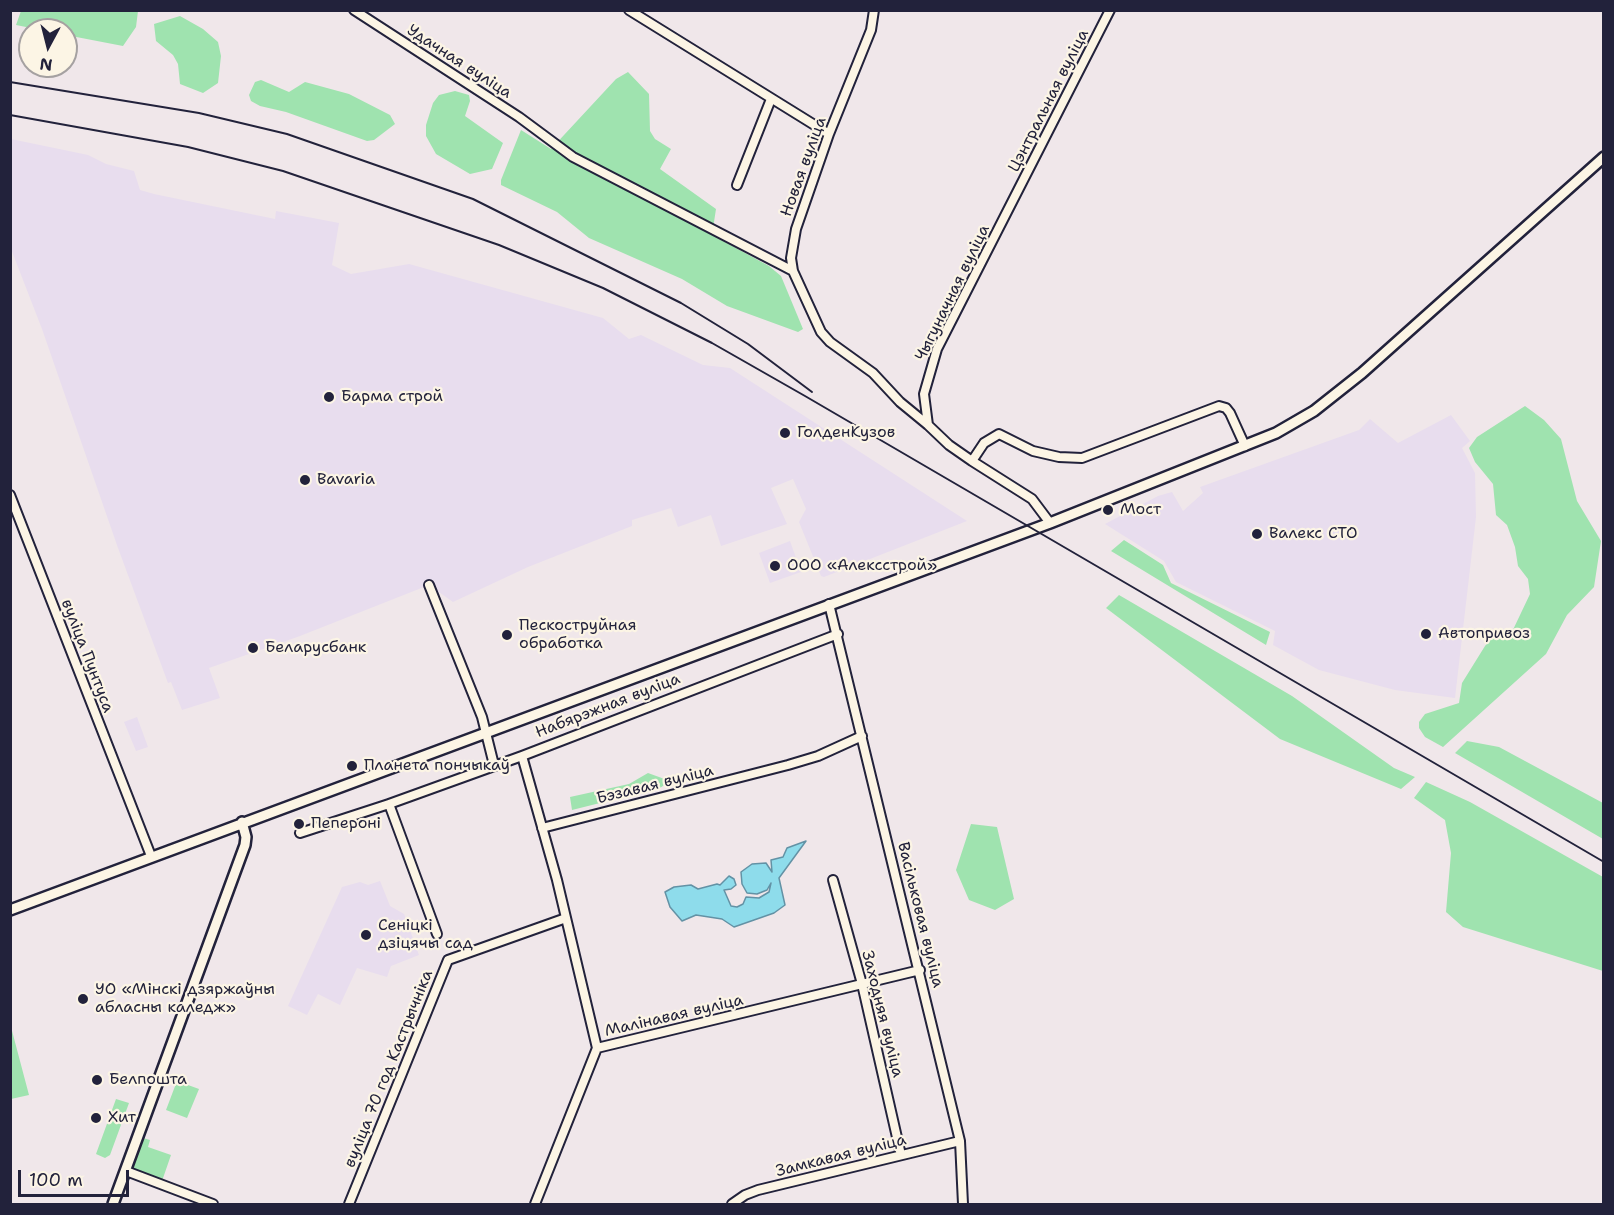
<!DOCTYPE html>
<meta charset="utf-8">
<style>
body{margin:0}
#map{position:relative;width:1614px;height:1215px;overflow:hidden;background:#f0e7ea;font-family:"Shantell Sans",sans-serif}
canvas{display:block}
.frame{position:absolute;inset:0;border:12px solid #22223b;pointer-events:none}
.north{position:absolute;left:18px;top:18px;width:60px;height:60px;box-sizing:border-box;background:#fcf5e5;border:2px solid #a5a1a1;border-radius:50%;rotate:187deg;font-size:16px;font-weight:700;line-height:24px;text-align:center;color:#22223b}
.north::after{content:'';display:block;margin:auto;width:21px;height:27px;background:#22223b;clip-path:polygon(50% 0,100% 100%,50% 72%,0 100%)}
.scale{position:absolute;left:18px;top:1170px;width:111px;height:27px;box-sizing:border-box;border:3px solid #22223b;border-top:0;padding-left:8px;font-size:18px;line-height:21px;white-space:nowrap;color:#22223b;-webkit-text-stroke:4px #fcf5e5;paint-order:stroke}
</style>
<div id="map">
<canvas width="1614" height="1215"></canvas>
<div class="frame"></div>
<div class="north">N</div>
<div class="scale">100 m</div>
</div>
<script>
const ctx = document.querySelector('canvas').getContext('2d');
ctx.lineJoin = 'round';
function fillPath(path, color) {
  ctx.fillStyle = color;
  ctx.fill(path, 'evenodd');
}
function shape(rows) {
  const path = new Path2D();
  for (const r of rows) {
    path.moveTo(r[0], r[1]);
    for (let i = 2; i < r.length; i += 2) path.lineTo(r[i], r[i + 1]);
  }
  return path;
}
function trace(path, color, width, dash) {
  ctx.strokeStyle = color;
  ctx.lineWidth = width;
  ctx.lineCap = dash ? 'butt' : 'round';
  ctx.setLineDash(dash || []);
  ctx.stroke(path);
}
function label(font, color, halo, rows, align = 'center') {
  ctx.font = font + ' "Shantell Sans",sans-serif';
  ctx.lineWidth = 4.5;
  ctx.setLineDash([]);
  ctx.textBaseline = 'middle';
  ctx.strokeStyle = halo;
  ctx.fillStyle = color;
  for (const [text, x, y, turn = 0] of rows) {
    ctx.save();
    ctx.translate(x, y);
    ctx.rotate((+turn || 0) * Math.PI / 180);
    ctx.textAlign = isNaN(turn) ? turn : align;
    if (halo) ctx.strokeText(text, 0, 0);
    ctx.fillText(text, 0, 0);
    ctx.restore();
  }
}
const built = shape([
 [11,139,88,155,106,164,134,171,140,190,154,194,275,219,276,211,339,223,332,265,351,274,409,264,603,318,629,339,641,335,703,365,730,368,967,521,824,577,821,576,799,522,806,509,793,479,771,488,787,524,721,546,711,515,678,527,671,508,632,520,632,526,528,567,453,602,429,585,300,636,209,668,220,698,182,710,171,682,168,683,118,548,42,329,11,249],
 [1451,415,1470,441,1462,448,1475,473,1476,517,1455,698,1395,690,1319,670,1273,645,1275,631,1176,582,1164,561,1105,524,1158,496,1172,492,1183,511,1203,493,1200,487,1359,430,1370,419,1398,443],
 [790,541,801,572,770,583,759,553],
 [137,717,148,747,136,751,124,722],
 [380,881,390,906,404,914,419,955,391,966,387,977,357,968,340,1005,318,994,307,1015,288,1006,342,887,360,882,368,885]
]);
const green = shape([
 [21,11,21,10,138,11,136,27,123,46,66,35,66,30,41,30,16,25],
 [180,16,203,29,218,42,221,56,218,83,203,93,180,84,178,64,173,55,156,41,154,24],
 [628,72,649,94,650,131,655,139,671,149,660,169,716,209,712,235,769,266,781,276,803,329,798,332,727,306,682,279,589,238,557,212,501,185,501,180,521,130,551,149,616,79],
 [261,80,289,92,305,82,349,94,390,115,395,124,374,140,367,141,286,112,260,106,251,101,249,95,255,82],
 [455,91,469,95,470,101,465,116,503,143,492,169,470,174,436,154,426,136,426,125,433,103,439,95],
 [1525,406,1544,420,1561,439,1577,501,1601,541,1594,587,1567,615,1546,654,1443,747,1425,737,1419,728,1419,722,1425,714,1459,703,1462,683,1485,646,1493,636,1511,634,1530,594,1528,579,1518,566,1515,547,1507,525,1496,515,1493,484,1475,462,1469,448,1477,437],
 [1124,540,1163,565,1171,583,1270,632,1266,645,1111,551],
 [1119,595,1292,696,1394,768,1415,777,1401,789,1280,739,1106,608],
 [1467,741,1499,747,1603,803,1603,839,1455,753],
 [648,773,670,781,660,788,572,810,570,797,629,784],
 [1426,782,1470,802,1603,877,1603,971,1463,927,1446,912,1451,853,1445,820,1414,798],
 [971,824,997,827,1014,899,995,910,969,900,956,870],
 [11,1027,29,1095,11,1099,10,1099],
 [177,1081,199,1089,187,1118,166,1110],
 [116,1099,129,1103,110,1155,105,1158,96,1154],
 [143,1138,150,1140,148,1147,171,1155,162,1181,131,1170]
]);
const water = shape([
 [806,841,779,878,785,905,774,913,734,927,722,919,696,915,682,921,670,907,665,892,674,887,691,885,698,889,717,884,720,885,729,876,734,879,736,885,731,889,724,890,731,906,737,907,743,904,746,897,759,898,769,892,771,883,767,890,757,894,747,893,742,884,741,872,752,864,766,863,772,872,771,860,783,857,787,848,806,841]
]);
const minor = shape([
 [354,10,519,117,573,157,793,271],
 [629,10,829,134],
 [874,10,871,30,829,134,796,229,791,258,793,271,821,332,830,342,873,373,900,402,928,425],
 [1110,10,937,349,924,394,928,425,949,445,972,461,984,443,999,434,1033,451,1059,457,1082,458,1219,406,1226,408,1230,413,1245,446],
 [737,185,771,99],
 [972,461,1032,499,1050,523],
 [10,495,151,856],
 [429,585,482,717,494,765],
 [829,604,960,1141,963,1204],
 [522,756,557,880,597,1048],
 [389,804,437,934],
 [542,828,788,765,818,756,862,736],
 [300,833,389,804,522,756,838,634],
 [833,880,862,984,901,1155],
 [126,1171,213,1204],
 [349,1204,448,960,566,918],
 [535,1204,597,1048,920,970],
 [732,1204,745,1195,758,1190,960,1141]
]);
const tertiary = shape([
 [10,910,1050,523,1276,433,1314,411,1362,373,1604,157],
 [113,1204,245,845,246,837,242,822]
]);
const rail = shape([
 [10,82,199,113,287,134,473,199,681,303,748,344,812,392],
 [10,115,188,147,283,171,499,245,603,288,712,343,805,396,1604,862]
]);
const markers = [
 [329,397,6,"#22223b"],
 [785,433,6,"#22223b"],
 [305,480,6,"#22223b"],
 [1108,510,6,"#22223b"],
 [1257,534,6,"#22223b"],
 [775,566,6,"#22223b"],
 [1426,634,6,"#22223b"],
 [507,635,6,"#22223b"],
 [253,648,6,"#22223b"],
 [352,766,6,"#22223b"],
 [299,824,6,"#22223b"],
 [366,935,6,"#22223b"],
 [83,999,6,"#22223b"],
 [97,1080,6,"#22223b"],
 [96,1118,6,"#22223b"]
];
const streetNames = [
 ["Удачная вуліца",459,62,33],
 ["Цэнтральная вуліца",1049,101,-63],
 ["Новая вуліца",804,167,-70],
 ["Чыгуначная вуліца",953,293,-64],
 ["вуліца Пунтуса",87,656,69],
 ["Набярэжная вуліца",608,706,-21],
 ["Бэзавая вуліца",655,785,-14],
 ["Васільковая вуліца",920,915,76],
 ["Заходняя вуліца",882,1014,76],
 ["Малінавая вуліца",674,1016,-13],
 ["вуліца 70 год Кастрычніка",389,1069,-68],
 ["Замкавая вуліца",841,1156,-14]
];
const poiNames = [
 ["Барма строй",341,397],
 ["ГолденКузов",797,433],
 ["Bavaria",317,480],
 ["Мост",1120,510],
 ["Валекс СТО",1269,534],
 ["ООО «Алексстрой»",787,566],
 ["Пескоструйная",519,626],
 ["обработка",519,644],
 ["Автопривоз",1438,634],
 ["Беларусбанк",265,648],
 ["Планета пончыкаў",364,766],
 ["Пепероні",311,824],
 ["Сеніцкі",378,926],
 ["дзіцячы сад",378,944],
 ["УО «Мінскі дзяржаўны",95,990],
 ["абласны каледж»",95,1008],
 ["Белпошта",109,1080],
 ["Хит",108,1118]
];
fillPath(built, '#e8ddee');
fillPath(green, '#9fe3af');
fillPath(water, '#8edceb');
trace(water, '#6392a5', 1.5);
trace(minor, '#22223b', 12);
trace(tertiary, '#22223b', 14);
trace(minor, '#fcf5e5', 8);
trace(tertiary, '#fcf5e5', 9);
trace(rail, '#22223b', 2);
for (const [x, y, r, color] of markers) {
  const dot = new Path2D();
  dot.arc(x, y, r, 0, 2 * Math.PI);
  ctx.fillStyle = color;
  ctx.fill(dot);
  trace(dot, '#fcf5e5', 2);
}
label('16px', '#22223b', '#fcf5e5', streetNames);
label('16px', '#22223b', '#fcf5e5', poiNames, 'left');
</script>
